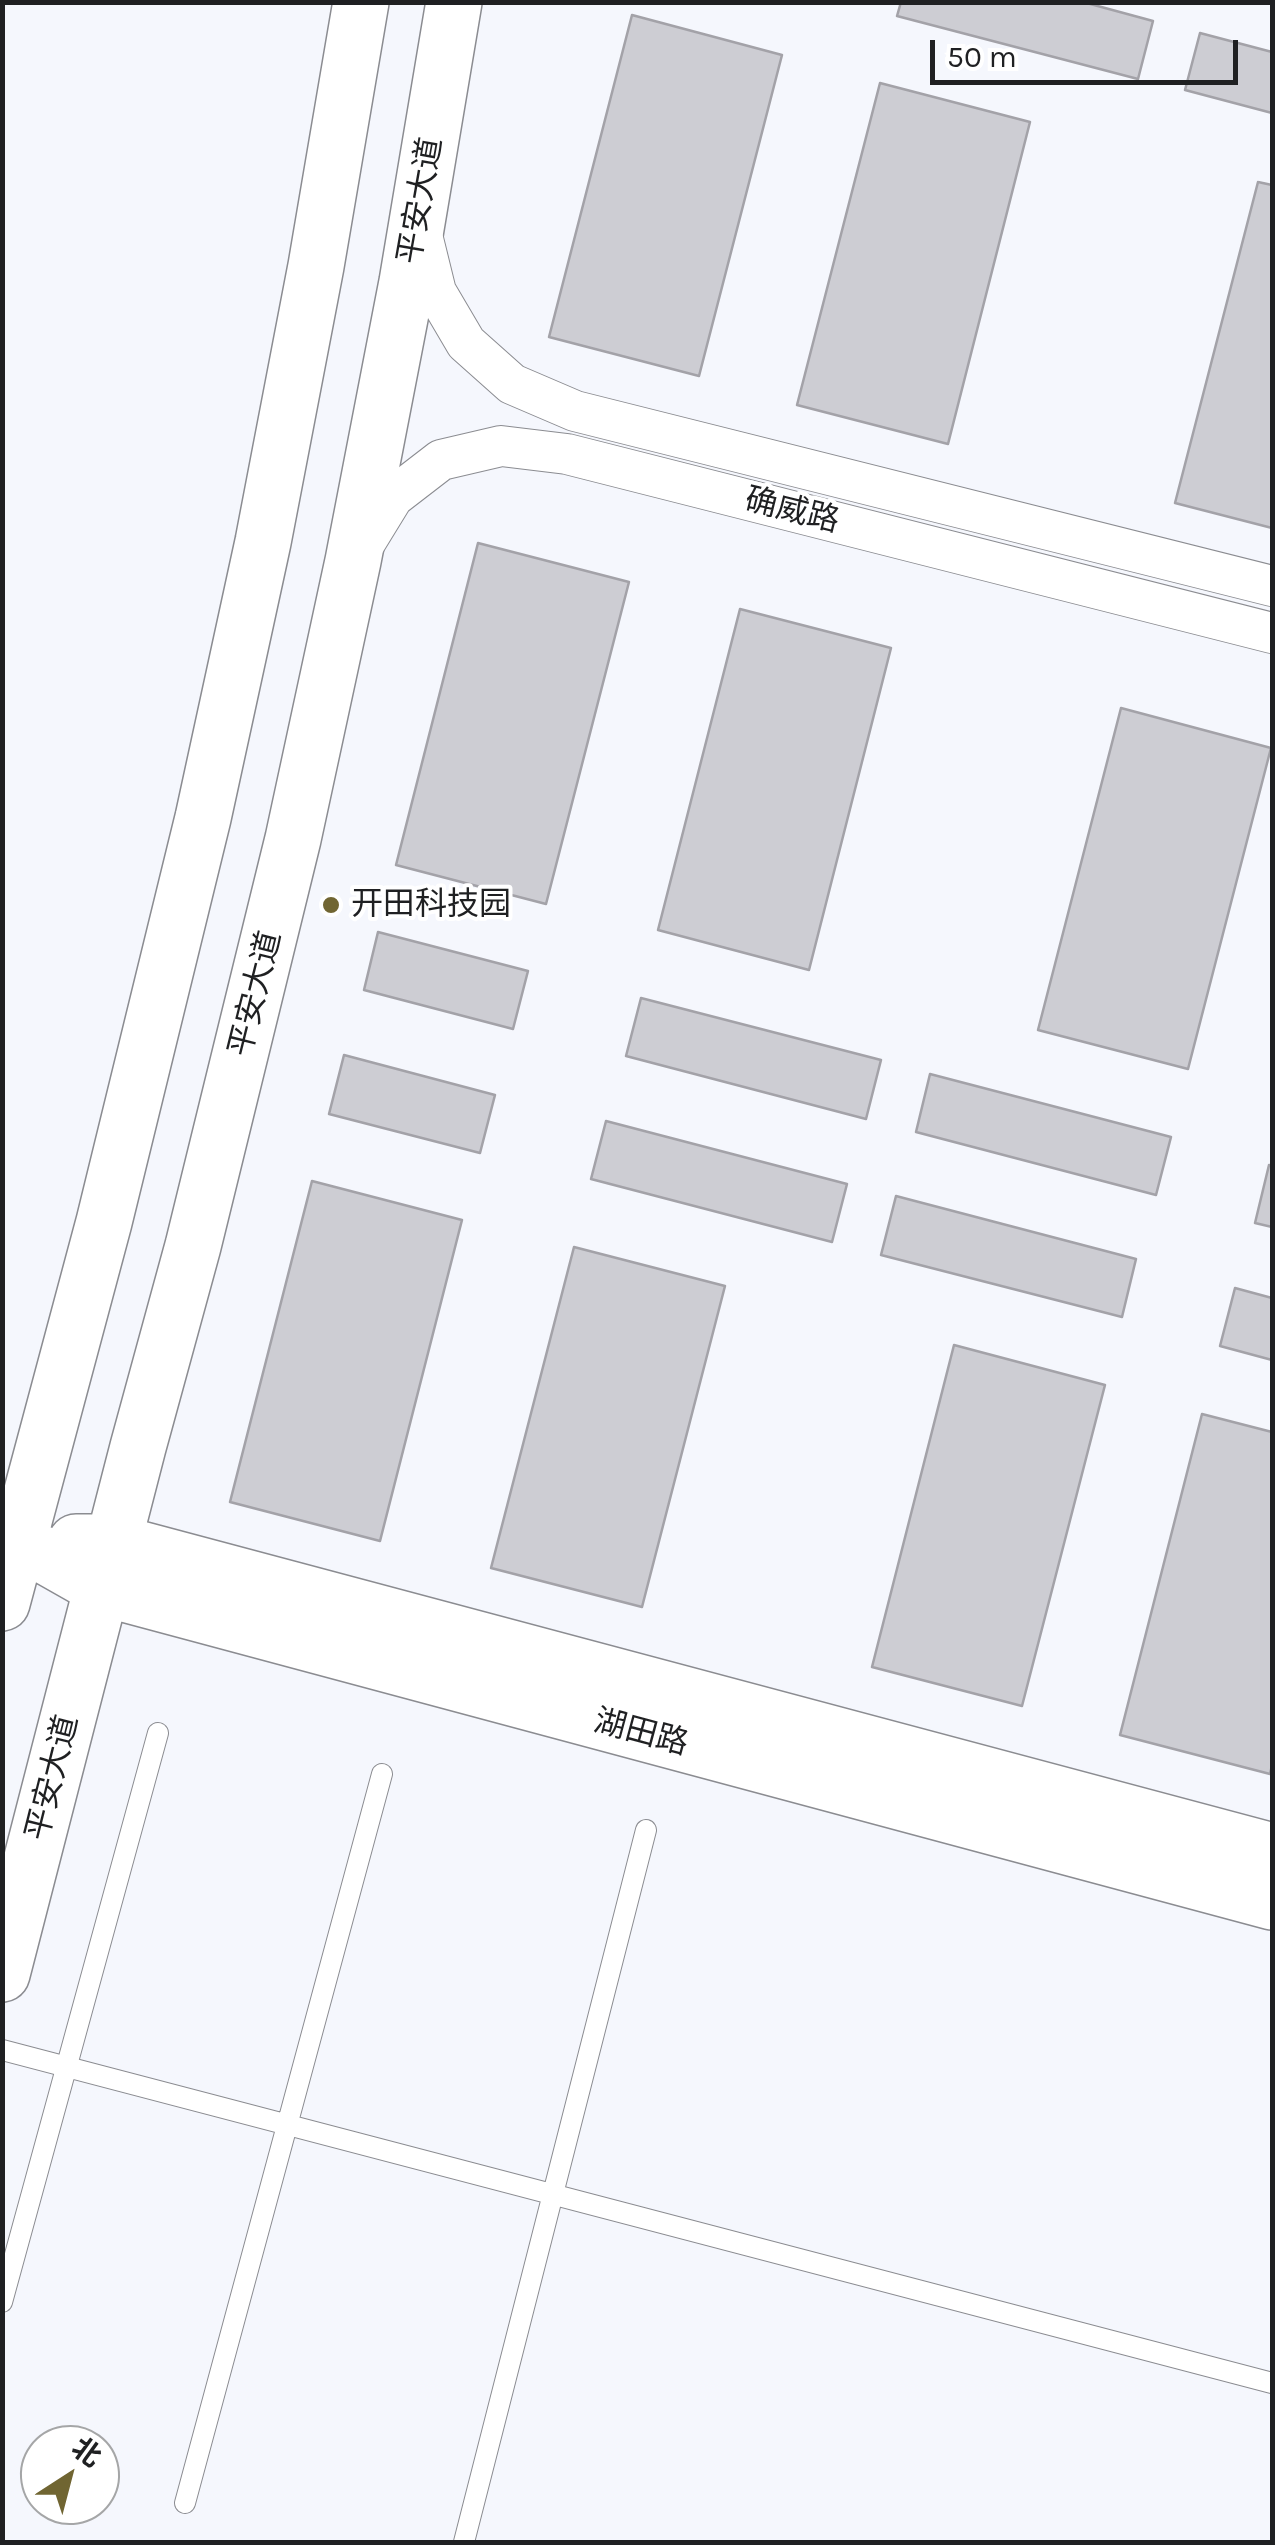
<!DOCTYPE html>
<meta charset="utf-8">
<style>
body{margin:0}
#map{position:relative;width:1275px;height:2545px;overflow:hidden;background:#f5f7fd;font-family:Karla,"Noto Sans SC",sans-serif}
canvas{display:block}
.frame{position:absolute;inset:0;border:5px solid #1f2022;pointer-events:none}
.north{position:absolute;left:20px;top:2425px;width:100px;height:100px;box-sizing:border-box;background:#fff;border:2px solid #a5a6a7;border-radius:50%;rotate:36deg;font-size:28px;font-weight:700;line-height:40px;text-align:center;color:#1f2022}
.north::after{content:'';display:block;margin:auto;width:35px;height:45px;background:#706532;clip-path:polygon(50% 0,100% 100%,50% 72%,0 100%)}
.scale{position:absolute;left:930px;top:40px;width:308px;height:45px;box-sizing:border-box;border:5px solid #1f2022;border-top:0;padding-left:12px;font-size:30px;line-height:35px;white-space:nowrap;color:#1f2022;-webkit-text-stroke:8px #fff;paint-order:stroke}
</style>
<div id="map">
<canvas width="1275" height="2545"></canvas>
<div class="frame"></div>
<div class="north">北</div>
<div class="scale">50 m</div>
</div>
<script>
const ctx = document.querySelector('canvas').getContext('2d');
ctx.lineJoin = 'round';
function fillPath(path, color) {
  ctx.fillStyle = color;
  ctx.fill(path, 'evenodd');
}
function shape(rows) {
  const path = new Path2D();
  for (const r of rows) {
    path.moveTo(r[0], r[1]);
    for (let i = 2; i < r.length; i += 2) path.lineTo(r[i], r[i + 1]);
  }
  return path;
}
function trace(path, color, width, dash) {
  ctx.strokeStyle = color;
  ctx.lineWidth = width;
  ctx.lineCap = dash ? 'butt' : 'round';
  ctx.setLineDash(dash || []);
  ctx.stroke(path);
}
function label(font, color, halo, rows, align = 'center') {
  ctx.font = font + ' Karla,"Noto Sans SC",sans-serif';
  ctx.lineWidth = 8;
  ctx.setLineDash([]);
  ctx.textBaseline = 'middle';
  ctx.strokeStyle = halo;
  ctx.fillStyle = color;
  for (const [text, x, y, turn = 0] of rows) {
    ctx.save();
    ctx.translate(x, y);
    ctx.rotate((+turn || 0) * Math.PI / 180);
    ctx.textAlign = isNaN(turn) ? turn : align;
    if (halo) ctx.strokeText(text, 0, 0);
    ctx.fillText(text, 0, 0);
    ctx.restore();
  }
}
const building = shape([
 [901,2,1083,2,1153,21,1138,79,897,16,901,2],
 [632,15,782,55,699,376,549,337,632,15],
 [1200,33,1272,52,1272,113,1185,90,1200,33],
 [880,83,1030,122,948,444,797,405,880,83],
 [1258,182,1272,185,1272,528,1175,503,1258,182],
 [478,543,629,582,546,904,396,865,478,543],
 [740,609,891,648,809,970,658,930,740,609],
 [1121,708,1271,748,1188,1069,1038,1030,1121,708],
 [378,932,528,971,513,1029,364,990,378,932],
 [641,998,881,1060,866,1119,626,1056,641,998],
 [344,1055,495,1095,480,1153,329,1114,344,1055],
 [930,1074,1171,1137,1156,1195,916,1132,930,1074],
 [606,1121,847,1184,832,1242,591,1179,606,1121],
 [1269,1165,1272,1166,1272,1227,1255,1223,1269,1165],
 [312,1181,462,1220,380,1541,230,1502,312,1181],
 [896,1196,1136,1259,1122,1317,881,1255,896,1196],
 [574,1247,725,1286,642,1607,491,1568,574,1247],
 [1235,1288,1272,1298,1272,1360,1220,1346,1235,1288],
 [954,1345,1105,1385,1022,1706,872,1667,954,1345],
 [1202,1414,1272,1432,1272,1765,1270,1774,1120,1735,1202,1414]
]);
const lane = shape([
 [2,2050,1272,2383],
 [2,2302,158,1733],
 [185,2503,382,1774],
 [464,2542,646,1830]
]);
const street = shape([
 [421,231,436,292,466,343,512,384,575,411,1272,586],
 [366,541,393,497,441,460,501,446,567,454,1272,633]
]);
const secondary = shape([
 [19,1541,102,1588,1272,1902],
 [76,1542,114,1542,1272,1851],
 [2,1603,104,1222,203,818,263,542,316,266,361,2],
 [2,1974,138,1447,193,1246,293,839,353,561,407,282,454,2]
]);
const markers = [
 [331,905,10,"#706532"]
];
const streetNames = [
 ["平安大道",421,201,-80],
 ["确威路",792,511,14],
 ["平安大道",256,994,-76],
 ["湖田路",641,1733,15],
 ["平安大道",53,1778,-76]
];
const poiNames = [
 ["开田科技园",351,905]
];
fillPath(building, '#cdcdd3');
trace(building, '#a3a2a8', 2.5);
trace(lane, '#8b8c91', 22);
trace(street, '#8b8c91', 42);
trace(secondary, '#8b8c91', 58);
trace(lane, '#fff', 20);
trace(street, '#fff', 40);
trace(secondary, '#fff', 55);
for (const [x, y, r, color] of markers) {
  const dot = new Path2D();
  dot.arc(x, y, r, 0, 2 * Math.PI);
  ctx.fillStyle = color;
  ctx.fill(dot);
  trace(dot, '#fff', 4);
}
label('32px', '#1f2022', '#fff', streetNames);
label('32px', '#1f2022', '#fff', poiNames, 'left');
</script>
